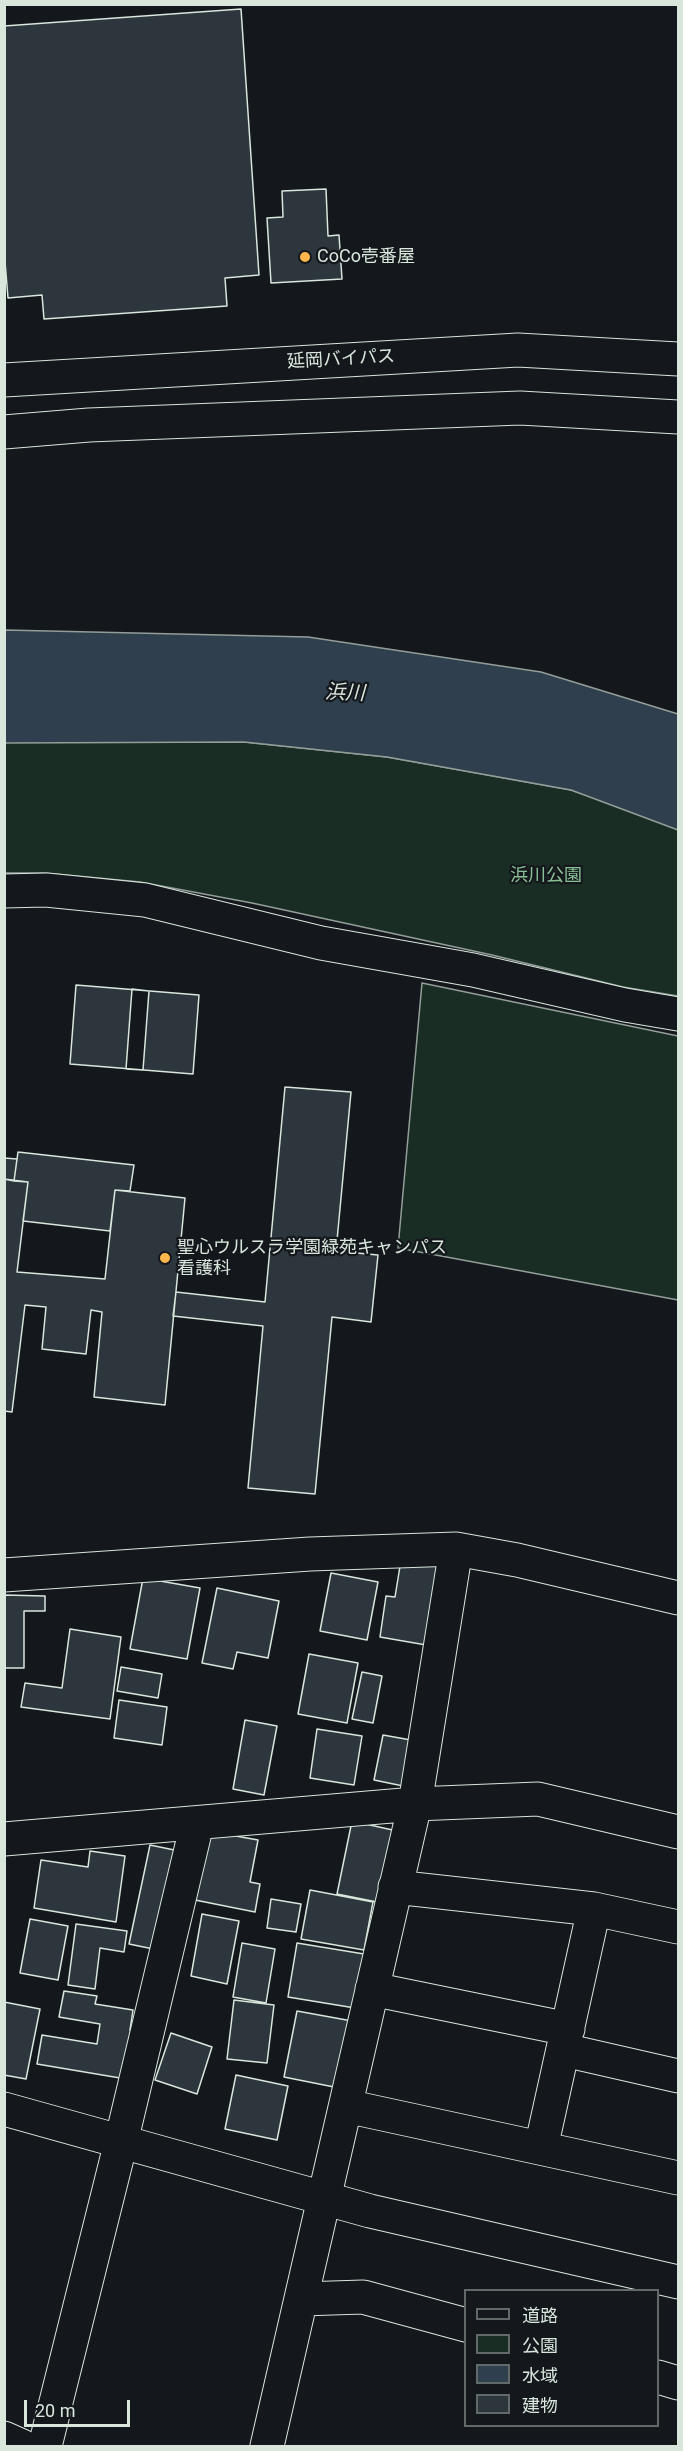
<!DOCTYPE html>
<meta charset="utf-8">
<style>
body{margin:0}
#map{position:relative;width:683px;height:2451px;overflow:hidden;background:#14181c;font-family:Roboto,"Noto Sans JP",sans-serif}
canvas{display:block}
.frame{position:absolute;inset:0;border:6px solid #d8e6dc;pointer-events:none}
.legend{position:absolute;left:464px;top:2289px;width:195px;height:138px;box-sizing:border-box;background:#14181c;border:2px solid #626a69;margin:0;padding:8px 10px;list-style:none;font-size:18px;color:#d8e6dc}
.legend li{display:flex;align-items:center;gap:12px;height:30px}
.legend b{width:30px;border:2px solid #626a69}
.scale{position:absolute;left:24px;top:2400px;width:106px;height:27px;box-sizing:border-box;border:3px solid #d8e6dc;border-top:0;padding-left:8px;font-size:18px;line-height:21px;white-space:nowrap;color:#d8e6dc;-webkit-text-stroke:4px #14181c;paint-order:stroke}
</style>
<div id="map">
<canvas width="683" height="2451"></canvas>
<div class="frame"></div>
<ul class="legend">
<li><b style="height:8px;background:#14181c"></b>道路</li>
<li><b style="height:16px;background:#1a2d24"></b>公園</li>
<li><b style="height:16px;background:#2f3f4d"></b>水域</li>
<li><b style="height:16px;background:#2c363c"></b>建物</li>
</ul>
<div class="scale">20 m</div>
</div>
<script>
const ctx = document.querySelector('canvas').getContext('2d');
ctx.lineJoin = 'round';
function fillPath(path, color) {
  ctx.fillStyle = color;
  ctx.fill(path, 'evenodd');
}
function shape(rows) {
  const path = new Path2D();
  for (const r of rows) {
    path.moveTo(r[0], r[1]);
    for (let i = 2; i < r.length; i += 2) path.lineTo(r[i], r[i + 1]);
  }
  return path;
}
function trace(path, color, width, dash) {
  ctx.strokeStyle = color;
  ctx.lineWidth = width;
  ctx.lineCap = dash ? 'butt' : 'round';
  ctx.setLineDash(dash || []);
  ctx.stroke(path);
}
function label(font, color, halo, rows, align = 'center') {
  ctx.font = font + ' Roboto,"Noto Sans JP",sans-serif';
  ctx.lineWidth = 4.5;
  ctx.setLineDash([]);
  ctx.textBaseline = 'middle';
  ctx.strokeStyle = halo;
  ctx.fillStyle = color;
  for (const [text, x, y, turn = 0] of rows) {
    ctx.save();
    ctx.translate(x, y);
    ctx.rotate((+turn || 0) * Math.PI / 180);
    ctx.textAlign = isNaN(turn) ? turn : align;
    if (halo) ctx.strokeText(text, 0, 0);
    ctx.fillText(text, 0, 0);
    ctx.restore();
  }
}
const green = shape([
 [4,741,244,742,387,757,571,790,678,826,678,996,623,987,492,955,252,903,140,882,45,873,5,873,4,741],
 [422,983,678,1036,678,1300,398,1248,422,983]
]);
const water = shape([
 [5,630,308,637,541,672,678,714,678,830,571,790,387,757,244,742,5,743,5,630]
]);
const building = shape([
 [241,9,259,275,225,278,227,306,44,319,42,295,8,298,4,249,4,26,241,9],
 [326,189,328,236,339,235,342,279,271,283,267,218,283,217,282,191,326,189],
 [76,985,199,995,193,1074,70,1064,76,985],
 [132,989,149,991,143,1070,126,1069,132,989],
 [285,1087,351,1092,336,1251,378,1255,371,1322,332,1317,315,1494,248,1488,263,1326,173,1316,176,1292,265,1302,285,1087],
 [18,1152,134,1165,130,1191,115,1190,110,1231,23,1221,28,1182,14,1181,18,1152],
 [4,1158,17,1159,14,1181,4,1179,4,1158],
 [4,1179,28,1182,17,1272,105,1279,115,1190,185,1198,165,1405,94,1397,102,1312,91,1310,86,1354,42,1349,46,1307,25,1305,12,1412,4,1411,4,1179],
 [401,1560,445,1567,432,1646,380,1637,386,1596,395,1597,401,1560],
 [331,1573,378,1582,367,1640,320,1631,331,1573],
 [143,1578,200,1588,187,1659,130,1649,143,1578],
 [217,1588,279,1601,268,1658,237,1652,233,1669,202,1663,217,1588],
 [4,1595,45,1596,45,1611,24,1611,24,1668,5,1668,5,1693,4,1595],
 [70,1629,121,1637,110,1719,21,1707,25,1683,62,1688,70,1629],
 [309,1654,358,1663,347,1723,298,1714,309,1654],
 [121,1667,162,1674,158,1698,117,1691,121,1667],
 [362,1672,382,1676,373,1723,352,1719,362,1672],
 [119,1700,167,1707,162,1745,114,1738,119,1700],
 [245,1720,277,1726,264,1795,233,1789,245,1720],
 [317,1729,362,1736,354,1785,310,1778,317,1729],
 [383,1735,422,1742,413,1788,374,1780,383,1735],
 [352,1821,397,1831,382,1903,337,1894,352,1821],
 [208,1831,258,1840,250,1882,260,1884,255,1912,195,1900,208,1831],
 [150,1845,184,1852,163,1951,129,1944,150,1845],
 [90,1851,125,1856,116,1922,34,1908,41,1860,88,1867,90,1851],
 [310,1890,373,1902,364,1950,301,1939,310,1890],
 [271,1899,301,1904,296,1932,267,1928,271,1899],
 [202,1914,239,1921,227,1984,191,1976,202,1914],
 [30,1919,68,1926,58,1980,20,1973,30,1919],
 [76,1924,127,1931,124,1952,100,1948,95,1989,68,1985,76,1924],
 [242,1943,275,1949,266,2003,233,1997,242,1943],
 [297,1943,364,1954,355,2008,288,1997,297,1943],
 [64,1991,97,1996,95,2004,133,2010,130,2030,139,2031,132,2080,37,2064,42,2035,97,2044,100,2024,59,2017,64,1991],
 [234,2000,274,2005,267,2063,227,2059,234,2000],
 [4,2002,40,2009,26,2079,4,2075,4,2002],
 [297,2011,352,2021,339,2088,284,2077,297,2011],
 [171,2033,212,2047,197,2094,155,2080,171,2033],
 [236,2075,288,2086,277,2140,225,2129,236,2075]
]);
const minor = shape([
 [4,891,46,890,145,900,321,943,473,970,625,1005,678,1014],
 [4,1575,310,1554,456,1549,517,1560,678,1598],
 [4,1839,415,1804,538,1799,678,1832],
 [395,1887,594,1909,678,1927],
 [372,1989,568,2029],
 [564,2050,678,2076],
 [346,2106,678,2178],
 [4,2109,370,2211,678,2282],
 [541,2148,594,1909],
 [301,2299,363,2297,466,2325],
 [658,2377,678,2383],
 [4,2438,22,2446],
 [45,2446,121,2142,197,1824],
 [267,2446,415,1804,456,1549]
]);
const highway = shape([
 [4,380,518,350,678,359],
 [4,432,89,425,520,408,678,417]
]);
const markers = [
 [305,257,6,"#ffb74d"],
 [165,1258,6,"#ffb74d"]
];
const poiNames = [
 ["CoCo壱番屋",317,257],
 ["聖心ウルスラ学園緑苑キャンパス",177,1248],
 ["看護科",177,1269]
];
const streetNames = [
 ["延岡バイパス",341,360,-3]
];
const parkNames = [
 ["浜川公園",546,876]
];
const waterNames = [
 ["浜川",345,694,2]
];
fillPath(green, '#1a2d24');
trace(green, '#939e99', 1.5);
fillPath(water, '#2f3f4d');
trace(water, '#939e99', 1.5);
fillPath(building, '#2c363c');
trace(building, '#d8e6dc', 1.5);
trace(minor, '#d8e6dc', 35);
trace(highway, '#d8e6dc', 35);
trace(minor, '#14181c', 33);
trace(highway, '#14181c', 33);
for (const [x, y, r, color] of markers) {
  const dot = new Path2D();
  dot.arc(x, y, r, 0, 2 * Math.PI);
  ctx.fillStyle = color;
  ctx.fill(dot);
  trace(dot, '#14181c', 2);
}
label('18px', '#d8e6dc', '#14181c', poiNames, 'left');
label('18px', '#d8e6dc', '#14181c', streetNames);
label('18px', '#8ac095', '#14181c', parkNames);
label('italic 20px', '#d8e6dc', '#14181c', waterNames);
</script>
